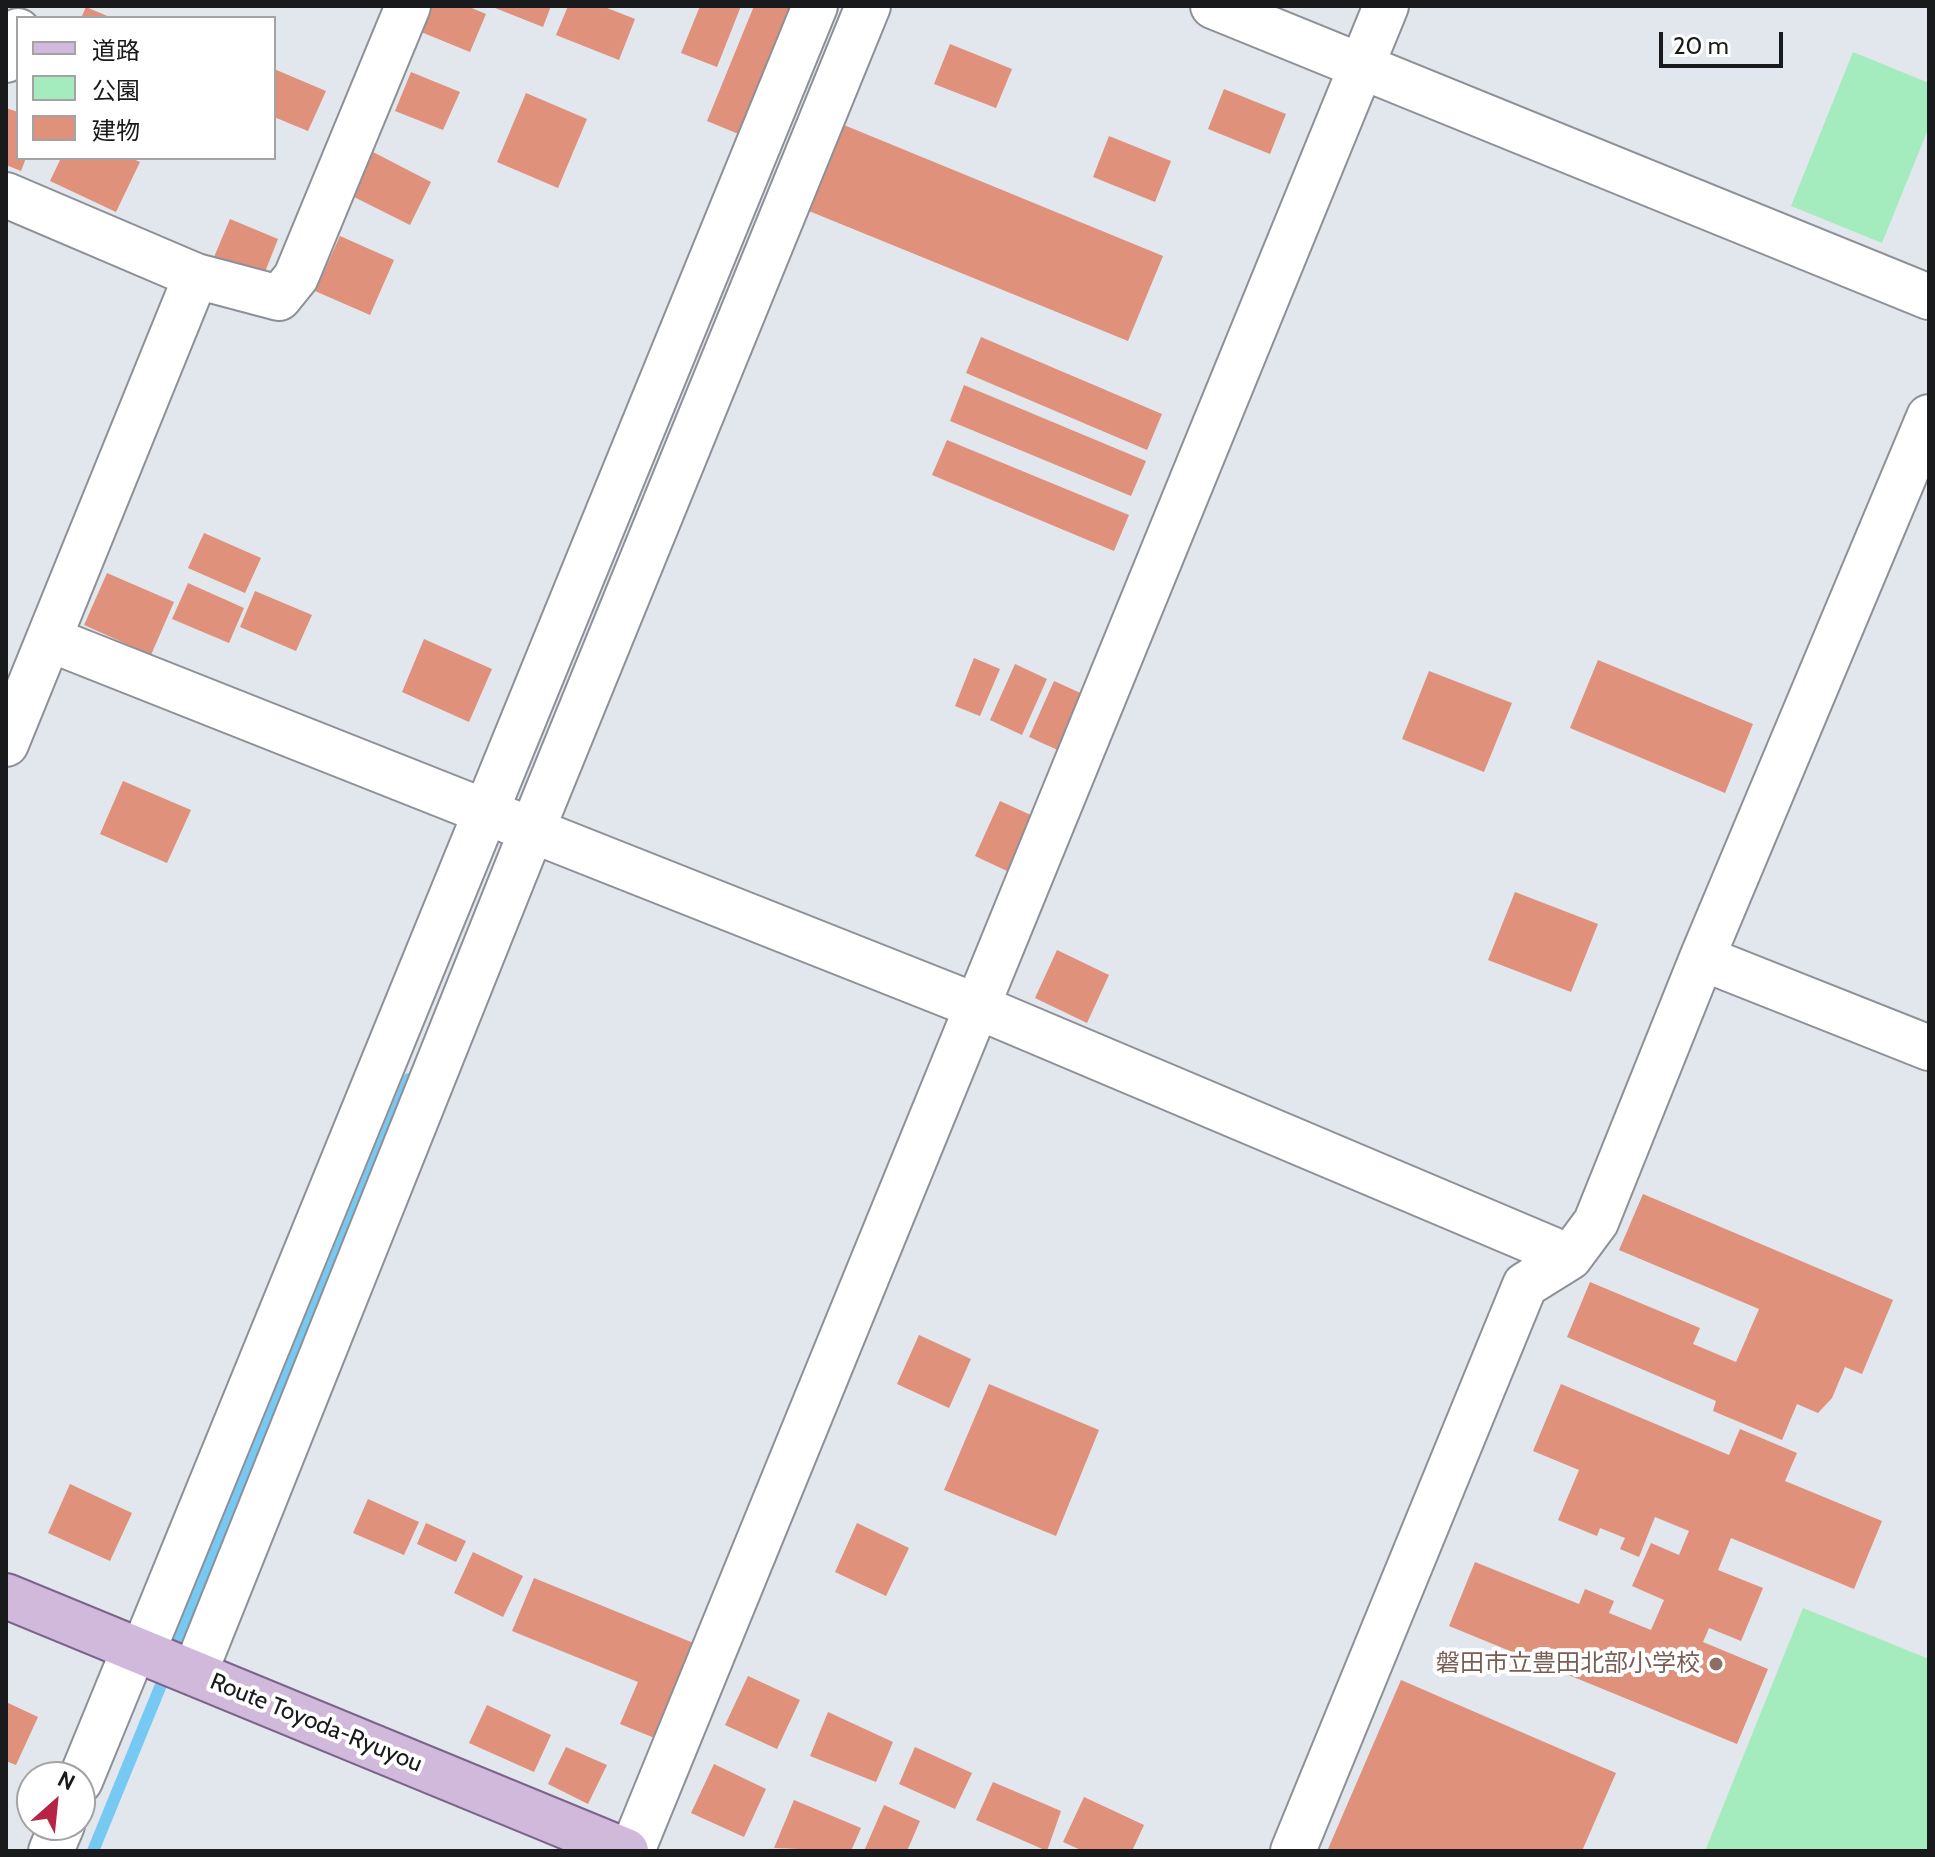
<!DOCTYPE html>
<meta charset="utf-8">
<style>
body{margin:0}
#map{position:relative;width:1935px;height:1857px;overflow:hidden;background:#e2e6ed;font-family:Cabin,"Noto Sans JP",sans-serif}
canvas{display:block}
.frame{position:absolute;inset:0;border:8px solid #191a1c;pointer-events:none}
.legend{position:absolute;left:16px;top:16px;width:260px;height:144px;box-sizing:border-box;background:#fff;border:2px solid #a3a3a4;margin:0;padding:10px 14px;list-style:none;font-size:24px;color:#191a1c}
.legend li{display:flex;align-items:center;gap:16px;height:40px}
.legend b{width:40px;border:2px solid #a3a3a4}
.north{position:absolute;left:16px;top:1761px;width:80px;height:80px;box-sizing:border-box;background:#fff;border:2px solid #a3a3a4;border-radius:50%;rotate:27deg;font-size:22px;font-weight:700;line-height:32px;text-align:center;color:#191a1c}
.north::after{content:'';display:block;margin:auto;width:28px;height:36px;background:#b62446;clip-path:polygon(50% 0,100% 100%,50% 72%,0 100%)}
.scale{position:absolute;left:1659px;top:32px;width:124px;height:36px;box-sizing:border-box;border:4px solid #191a1c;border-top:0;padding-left:10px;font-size:24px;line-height:28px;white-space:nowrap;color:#191a1c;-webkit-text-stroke:6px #fff;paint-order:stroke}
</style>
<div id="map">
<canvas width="1935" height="1857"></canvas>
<div class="frame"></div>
<ul class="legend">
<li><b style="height:10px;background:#d1b9dc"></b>道路</li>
<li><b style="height:22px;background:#a4ecbd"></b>公園</li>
<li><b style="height:22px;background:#df917b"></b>建物</li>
</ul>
<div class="north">N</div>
<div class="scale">20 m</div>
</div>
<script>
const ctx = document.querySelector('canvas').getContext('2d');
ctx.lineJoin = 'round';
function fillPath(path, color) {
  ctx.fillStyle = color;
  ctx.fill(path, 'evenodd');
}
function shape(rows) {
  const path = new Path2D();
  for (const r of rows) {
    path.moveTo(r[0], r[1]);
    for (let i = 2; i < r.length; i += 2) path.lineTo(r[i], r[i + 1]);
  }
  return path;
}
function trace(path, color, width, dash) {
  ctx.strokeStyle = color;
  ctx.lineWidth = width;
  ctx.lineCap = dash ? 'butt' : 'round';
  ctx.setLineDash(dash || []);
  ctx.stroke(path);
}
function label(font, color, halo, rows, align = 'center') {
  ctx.font = font + ' Cabin,"Noto Sans JP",sans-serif';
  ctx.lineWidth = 8;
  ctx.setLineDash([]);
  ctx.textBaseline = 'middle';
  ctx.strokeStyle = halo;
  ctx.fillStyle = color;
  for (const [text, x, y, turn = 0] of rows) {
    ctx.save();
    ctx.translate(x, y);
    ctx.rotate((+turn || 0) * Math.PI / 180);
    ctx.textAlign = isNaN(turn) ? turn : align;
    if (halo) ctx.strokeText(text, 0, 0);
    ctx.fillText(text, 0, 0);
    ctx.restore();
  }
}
const green = shape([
 [1853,52,1929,83,1929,127,1882,243,1791,206],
 [1803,1608,1929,1659,1929,1851,1705,1851]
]);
const stream = shape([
 [93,1851,409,1079]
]);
const building = shape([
 [431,6,467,6,486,14,470,52,421,32],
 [490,6,551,6,543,27],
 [568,6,602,6,635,19,619,60,556,35],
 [700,6,741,6,717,67,681,53],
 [754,6,794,6,741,135,707,121],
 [86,7,112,18,81,18],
 [950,44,1012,69,996,108,934,84],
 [274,69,326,91,308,131,274,117],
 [411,72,460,92,443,130,395,111],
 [1224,89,1286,114,1270,154,1208,129],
 [526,93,587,119,558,188,497,162],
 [6,108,18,112,18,158,26,158,21,171,6,165],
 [839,123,1163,256,1128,341,804,209],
 [1109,136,1171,161,1155,202,1093,177],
 [373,152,431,182,410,225,352,196],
 [61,158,131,158,140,162,116,212,50,181],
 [230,219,278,239,263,277,214,257],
 [340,236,394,260,370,315,315,291],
 [981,337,1162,414,1147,450,966,373],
 [964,385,1146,461,1131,496,950,421],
 [947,440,1129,515,1114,551,932,475],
 [204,533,261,558,245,593,188,568],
 [107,573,174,602,151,655,84,625],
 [188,583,244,608,229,643,172,619],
 [255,591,312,615,296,651,240,627],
 [424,639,492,669,469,722,402,692],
 [974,658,1000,669,980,716,955,706],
 [1598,660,1753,724,1725,793,1570,728],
 [1015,664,1047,679,1022,735,990,720],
 [1429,671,1512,703,1484,772,1402,739],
 [1054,681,1087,696,1062,752,1029,737],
 [123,781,191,810,167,863,100,834],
 [1000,801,1033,816,1007,871,975,856],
 [1515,892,1598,924,1571,992,1488,960],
 [1057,950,1109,975,1087,1023,1035,998],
 [1643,1194,1893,1300,1862,1374,1845,1367,1832,1398,1818,1413,1797,1404,1782,1440,1713,1411,1716,1401,1567,1337,1590,1282,1700,1328,1693,1344,1736,1362,1759,1309,1619,1250],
 [919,1335,971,1359,949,1408,897,1384],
 [989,1384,1099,1430,1056,1536,944,1490],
 [1561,1384,1729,1455,1740,1429,1797,1453,1785,1481,1882,1521,1854,1589,1731,1538,1718,1570,1763,1588,1741,1641,1709,1628,1703,1642,1768,1669,1737,1744,1449,1626,1475,1562,1579,1604,1585,1589,1614,1601,1609,1613,1651,1630,1664,1600,1632,1586,1651,1543,1679,1555,1689,1531,1655,1517,1639,1557,1620,1549,1625,1538,1600,1528,1597,1536,1558,1520,1579,1470,1533,1451],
 [70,1484,132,1513,110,1561,48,1533],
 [368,1499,419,1522,404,1555,353,1533],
 [426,1523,466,1541,456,1562,417,1544],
 [857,1523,909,1548,886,1596,835,1572],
 [473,1552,523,1576,503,1617,454,1593],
 [534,1578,696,1644,657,1739,620,1724,638,1682,512,1631],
 [748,1676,800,1700,777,1749,725,1725],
 [1401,1680,1616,1773,1582,1851,1328,1849],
 [6,1702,38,1717,16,1765,6,1761],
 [487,1705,551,1735,534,1772,469,1743],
 [828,1712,893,1742,876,1782,810,1756],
 [566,1747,607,1765,588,1804,548,1784],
 [915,1747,972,1773,955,1809,899,1784],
 [714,1764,766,1789,744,1837,691,1813],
 [993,1782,1061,1811,1047,1851,976,1820],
 [1084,1797,1144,1825,1132,1851,1083,1851,1063,1842],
 [794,1800,861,1828,851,1851,774,1848],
 [884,1805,920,1821,907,1851,864,1851]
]);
const minor = shape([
 [1213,6,1929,297],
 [6,60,18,31],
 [6,195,196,276,279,298,296,277,408,6],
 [49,639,976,1006,1570,1257],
 [6,744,196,276],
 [1702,958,1929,1048],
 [143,1651,815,6],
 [195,1672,532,830,868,6],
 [80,1781,135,1647],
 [51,1851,62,1825],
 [632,1851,1386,6],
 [1293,1851,1525,1285,1570,1257,1596,1222,1702,958,1929,417]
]);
const major = shape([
 [6,1596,626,1851]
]);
const markers = [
 [1716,1664,8,"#8d6e63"]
];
const educationNames = [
 ["磐田市立豊田北部小学校",1700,1664]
];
const streetNames = [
 ["Route Toyoda-Ryuyou",316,1723,22]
];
fillPath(green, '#a4ecbd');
trace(stream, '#76c9f2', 12);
fillPath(building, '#df917b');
trace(minor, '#8d9097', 48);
trace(major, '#7c6389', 48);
trace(minor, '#fff', 44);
trace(major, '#d1b9dc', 44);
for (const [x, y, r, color] of markers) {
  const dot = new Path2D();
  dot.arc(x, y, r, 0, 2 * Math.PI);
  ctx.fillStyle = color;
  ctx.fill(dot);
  trace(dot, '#fff', 3);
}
label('24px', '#785e54', '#fff', educationNames, 'right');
label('24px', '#191a1c', '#fff', streetNames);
</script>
